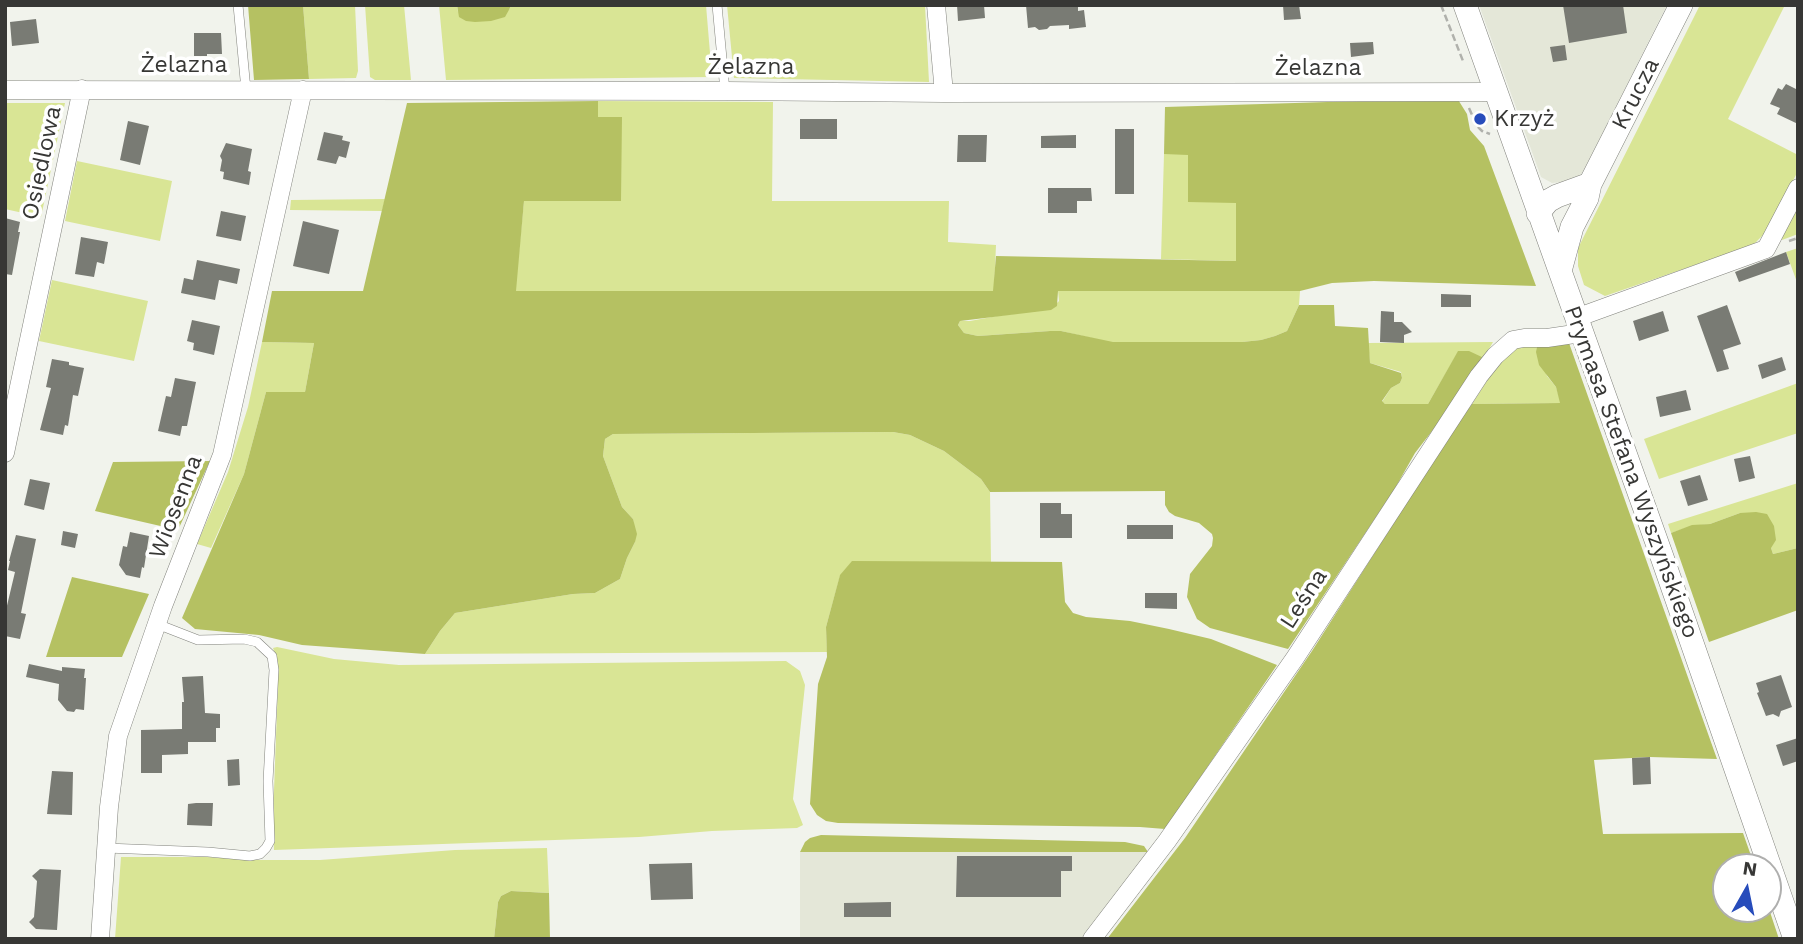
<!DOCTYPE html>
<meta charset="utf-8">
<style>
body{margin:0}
#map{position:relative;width:1803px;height:944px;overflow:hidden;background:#f1f3ec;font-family:"Work Sans",sans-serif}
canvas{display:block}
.frame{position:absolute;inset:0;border:7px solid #373735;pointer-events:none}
.north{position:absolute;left:1712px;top:853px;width:70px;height:70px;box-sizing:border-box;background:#fff;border:2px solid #afafae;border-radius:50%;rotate:9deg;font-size:19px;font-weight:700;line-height:28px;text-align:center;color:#373735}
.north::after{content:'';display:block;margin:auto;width:24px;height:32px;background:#274cbb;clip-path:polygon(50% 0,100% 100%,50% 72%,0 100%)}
</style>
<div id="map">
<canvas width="1803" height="944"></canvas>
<div class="frame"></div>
<div class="north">N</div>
</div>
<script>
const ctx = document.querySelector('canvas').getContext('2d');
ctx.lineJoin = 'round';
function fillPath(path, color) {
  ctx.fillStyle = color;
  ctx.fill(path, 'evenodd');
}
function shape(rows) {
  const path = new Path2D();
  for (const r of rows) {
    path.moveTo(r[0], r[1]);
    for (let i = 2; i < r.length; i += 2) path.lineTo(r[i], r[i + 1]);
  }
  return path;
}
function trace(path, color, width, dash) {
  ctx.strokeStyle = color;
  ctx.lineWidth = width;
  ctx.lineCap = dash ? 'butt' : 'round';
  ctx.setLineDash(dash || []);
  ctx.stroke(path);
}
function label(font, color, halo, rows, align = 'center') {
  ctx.font = font + ' "Work Sans",sans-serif';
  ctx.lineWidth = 7;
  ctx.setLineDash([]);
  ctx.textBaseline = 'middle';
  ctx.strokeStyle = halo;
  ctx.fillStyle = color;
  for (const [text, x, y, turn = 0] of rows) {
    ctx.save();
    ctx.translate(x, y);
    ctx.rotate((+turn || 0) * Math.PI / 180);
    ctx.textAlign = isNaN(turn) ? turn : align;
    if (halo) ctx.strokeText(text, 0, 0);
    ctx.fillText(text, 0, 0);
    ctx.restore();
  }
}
const built = shape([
 [1479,5,1667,5,1583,172,1573,181,1552,183,1541,177],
 [800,852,1148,852,1082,938,800,939]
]);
const green = shape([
 [303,5,355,5,358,71,356,78,309,79],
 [365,5,404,5,411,80,375,80,370,77],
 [439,5,457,5,458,12,510,9,510,5,706,5,712,77,446,80],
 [727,5,925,5,929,82,734,78],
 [1700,5,1785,5,1728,119,1798,155,1798,171,1767,231,1753,245,1605,296,1584,285,1578,266,1578,248],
 [598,101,773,102,772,201,949,201,948,242,996,245,994,291,515,291,524,201,622,118,598,117],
 [5,103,65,103,41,217,5,209],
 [1164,154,1188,154,1236,203,1236,261,1161,259],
 [77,161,172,181,160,241,65,221],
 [385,199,382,211,290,210,291,200],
 [1798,204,1798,234,1782,240,1783,232],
 [1798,248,1798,285,1786,252],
 [52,280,148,301,134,361,39,341],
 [1058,291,1300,291,1299,305,1287,331,1275,336,1261,340,1242,342,1113,343,1061,331,1050,331,978,336,964,333,958,325,960,321,970,321,997,316,1051,309,1059,301],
 [262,342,314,343,305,392,266,392,244,474,211,548,197,544,228,472,248,407],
 [1493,342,1484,358,1458,352,1428,404,1385,404,1382,402,1391,388,1400,383,1402,378,1401,372,1370,363,1368,343],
 [1517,343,1538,343,1547,376,1556,387,1561,403,1472,404,1499,362],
 [1798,383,1798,433,1659,479,1644,439],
 [893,432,910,435,944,451,981,479,990,492,991,562,852,562,840,576,826,627,827,652,425,654,440,631,455,613,573,594,595,593,620,579,627,558,635,542,633,519,622,507,603,456,605,439,613,434],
 [1798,483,1798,548,1773,554,1771,548,1740,513,1710,524,1692,526,1671,533,1668,524],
 [277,647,334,659,399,665,786,661,800,671,805,685,793,799,803,825,797,828,712,831,639,837,274,850,273,817,278,683,277,658,273,648],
 [547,848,549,893,511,891,501,896,498,902,494,939,115,939,121,857,207,857,254,860,320,860,455,850]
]);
const forest = shape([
 [248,5,303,5,309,79,254,80],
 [457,5,510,5,510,8,505,17,491,21,475,22,466,21,459,17],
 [1457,98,1467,114,1470,130,1484,146,1536,286,1374,281,1332,283,1300,291,1058,291,1057,306,1051,310,960,321,958,325,964,333,978,336,1050,331,1061,331,1113,342,1242,342,1261,340,1275,336,1287,331,1299,305,1334,305,1335,326,1368,328,1370,363,1401,373,1402,378,1400,383,1391,388,1382,401,1385,404,1428,404,1458,351,1469,351,1484,358,1453,404,1415,453,1394,490,1288,649,1210,628,1197,619,1187,597,1190,574,1212,546,1213,538,1212,534,1199,523,1175,516,1169,512,1165,505,1165,491,990,492,981,479,944,451,910,435,893,432,613,434,605,439,603,456,622,507,633,519,637,534,635,542,627,558,620,579,595,593,573,594,455,613,440,631,425,654,302,645,259,635,195,629,182,618,244,474,266,392,305,392,314,343,262,342,272,291,363,291,407,103,598,101,598,117,622,117,621,201,524,201,516,291,993,291,996,256,1236,261,1236,203,1188,202,1188,155,1164,154,1165,107],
 [1538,343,1569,343,1717,759,1650,757,1594,760,1603,834,1743,833,1755,867,1726,867,1726,909,1768,909,1768,906,1779,939,1107,939,1185,838,1312,651,1455,427,1472,404,1560,403,1556,387,1539,365,1536,352],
 [210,461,178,530,95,511,113,462],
 [1756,512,1767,514,1774,526,1776,540,1771,548,1773,554,1798,548,1798,610,1709,642,1671,533,1692,525,1710,524,1740,513],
 [852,561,1062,562,1065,602,1073,613,1086,617,1130,621,1169,629,1211,639,1277,665,1165,829,1140,827,838,823,826,821,817,815,810,804,818,684,827,657,826,627,840,575],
 [72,577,149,594,122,657,46,657],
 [821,835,1125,842,1144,846,1148,852,800,852,805,842,810,838],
 [511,891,549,893,550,939,494,939,498,902,501,896]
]);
const building = shape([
 [957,5,984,5,985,18,958,21],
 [1026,5,1078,5,1078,11,1084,10,1086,27,1069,29,1069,25,1050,26,1047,29,1039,30,1035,27,1028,28],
 [1283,5,1299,5,1301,19,1284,20],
 [1563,5,1623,5,1627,33,1569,43],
 [36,19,39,43,12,46,10,22],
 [194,33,221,33,222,54,207,54,207,56,194,56],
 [1373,42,1374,54,1351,57,1350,43],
 [1565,45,1567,60,1553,62,1550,47],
 [1786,84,1798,90,1798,124,1777,114,1780,108,1770,104,1778,88,1782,90],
 [800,119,837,119,837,139,800,139],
 [128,121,149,126,140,165,120,160],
 [1115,129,1134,129,1134,194,1115,194],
 [324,132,343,136,342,140,350,142,346,158,339,156,336,164,317,160],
 [958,135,987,135,986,162,957,162],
 [1076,135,1076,148,1041,148,1041,136],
 [226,143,252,149,248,171,251,172,249,185,223,179,224,172,220,171,222,160,220,156],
 [1048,188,1091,188,1092,201,1077,201,1077,213,1048,213],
 [221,211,246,216,241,241,216,236],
 [5,218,20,222,18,232,20,232,12,275,5,274],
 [303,221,339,230,329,274,293,266],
 [81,237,108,242,104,264,97,262,94,277,75,274],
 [1786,252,1790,264,1739,282,1735,272],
 [197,260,240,269,237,284,219,280,215,300,181,293,184,278,193,280],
 [1441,294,1471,295,1471,307,1441,307],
 [1727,305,1741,344,1723,350,1729,369,1717,372,1697,316],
 [1381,311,1394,312,1394,322,1402,322,1412,332,1404,335,1404,343,1380,342],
 [1663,311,1669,331,1639,341,1633,321],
 [192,320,220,326,214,355,193,350,194,343,187,341],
 [1782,357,1786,370,1762,379,1758,365],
 [52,359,69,362,69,365,84,368,78,396,73,395,68,426,65,425,63,435,40,430,51,388,46,387],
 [175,378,196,382,187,426,182,426,180,436,158,431,166,396,171,397],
 [1686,390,1691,410,1660,417,1656,397],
 [1750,456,1755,478,1739,482,1734,459],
 [1700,475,1708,500,1688,506,1680,481],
 [30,479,50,483,44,510,24,505],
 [1040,503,1061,503,1061,514,1072,514,1072,538,1040,538],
 [1127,525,1173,525,1173,539,1127,539],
 [63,531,78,534,75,548,61,545],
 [130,532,149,536,144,568,142,567,140,578,126,575,119,565,123,546,127,547],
 [16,535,36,539,21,613,26,614,20,639,5,636,5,614,15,572,8,570,10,561,9,561],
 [1145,593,1177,593,1177,609,1145,608],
 [29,664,62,671,62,667,85,669,84,678,86,678,84,710,76,709,74,712,67,711,58,700,59,684,26,677],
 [1781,675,1792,707,1781,711,1779,717,1773,714,1766,716,1757,693,1759,692,1756,683],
 [203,676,205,713,220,714,220,728,216,728,216,742,188,742,188,754,162,755,162,773,141,773,141,730,182,729,182,702,184,702,182,677],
 [1798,738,1798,761,1783,766,1776,745],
 [1650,757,1651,784,1633,785,1632,758],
 [239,759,240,785,228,786,227,760],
 [52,771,73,772,72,815,47,814],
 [196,803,213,803,212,826,187,825,188,804],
 [957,856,1072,856,1072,871,1061,871,1061,897,956,897],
 [692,863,693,899,651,900,649,864],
 [40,869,61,870,57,930,36,929,29,922,34,917,37,881,32,876],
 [891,902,891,917,844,917,844,903]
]);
const path = shape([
 [1441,5,1463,61],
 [1469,108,1477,126,1482,131,1490,134],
 [1789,241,1798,238]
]);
const service = shape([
 [238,5,246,90],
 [717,5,725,91],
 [106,848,208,852,250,856,260,854,266,848,270,841,268,781,274,670,272,656,257,642,244,639,198,640,157,624]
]);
const minor = shape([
 [936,5,944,93],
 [5,90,725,91,944,93,1497,92],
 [1576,318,1766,249,1798,188],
 [5,453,82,89],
 [100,939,109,807,118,736,163,606,222,455,303,90],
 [1092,939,1167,841,1295,658,1479,376,1495,356,1513,340,1524,338,1547,338,1581,333]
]);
const tertiary = shape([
 [1465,5,1661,554,1795,939],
 [1538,213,1548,201,1557,196,1590,184],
 [1560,271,1572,227,1587,198,1590,184,1681,5]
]);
const markers = [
 [1480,119,7,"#274cbb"]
];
const streetNames = [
 ["Żelazna",184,65],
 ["Żelazna",751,67],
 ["Żelazna",1318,68],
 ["Krucza",1636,94,-63],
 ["Osiedlowa",42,163,-78],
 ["Prymasa Stefana Wyszyńskiego",1631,472,70],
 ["Wiosenna",176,507,-69],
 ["Leśna",1304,599,-57]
];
const poiNames = [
 ["Krzyż",1494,119]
];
fillPath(built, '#e4e7d8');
fillPath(green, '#d9e595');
fillPath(forest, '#b5c162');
fillPath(building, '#797b74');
trace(service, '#82837d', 10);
trace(minor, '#82837d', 19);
trace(tertiary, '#82837d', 24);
trace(path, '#b0b1ac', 2.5, [7, 3.5]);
trace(service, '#fff', 9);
trace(minor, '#fff', 18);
trace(tertiary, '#fff', 23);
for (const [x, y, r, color] of markers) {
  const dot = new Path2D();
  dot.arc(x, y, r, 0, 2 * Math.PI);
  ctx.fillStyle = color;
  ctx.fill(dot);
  trace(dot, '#fff', 2.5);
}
label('23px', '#373735', '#fff', streetNames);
label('23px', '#373735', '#fff', poiNames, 'left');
</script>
